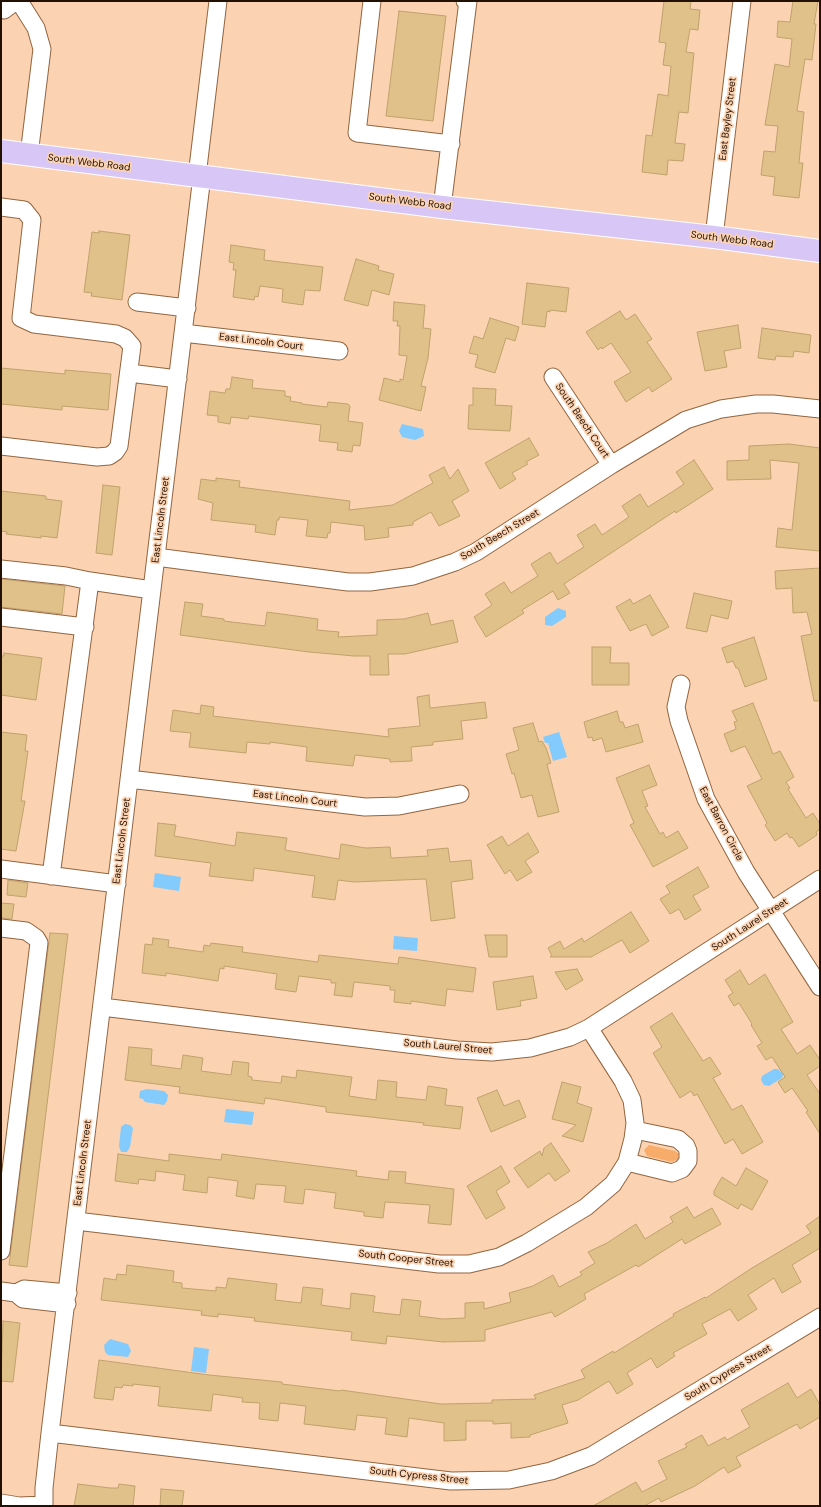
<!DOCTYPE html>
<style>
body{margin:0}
#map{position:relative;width:821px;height:1507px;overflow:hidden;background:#fcd3b2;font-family:"DM Sans",sans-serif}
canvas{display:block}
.frame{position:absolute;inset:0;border:2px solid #221002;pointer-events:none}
</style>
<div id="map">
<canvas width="821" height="1507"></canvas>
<div class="frame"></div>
</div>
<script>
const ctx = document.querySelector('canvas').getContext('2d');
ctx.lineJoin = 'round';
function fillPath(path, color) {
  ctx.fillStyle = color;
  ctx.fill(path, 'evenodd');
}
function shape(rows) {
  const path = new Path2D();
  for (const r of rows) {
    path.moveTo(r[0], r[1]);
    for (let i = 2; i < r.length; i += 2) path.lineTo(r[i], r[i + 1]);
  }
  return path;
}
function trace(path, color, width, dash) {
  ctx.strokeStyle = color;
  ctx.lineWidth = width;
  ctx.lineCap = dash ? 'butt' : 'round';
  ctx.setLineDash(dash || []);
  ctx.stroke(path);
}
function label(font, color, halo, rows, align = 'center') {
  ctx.font = font + ' "DM Sans",sans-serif';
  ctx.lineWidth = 3.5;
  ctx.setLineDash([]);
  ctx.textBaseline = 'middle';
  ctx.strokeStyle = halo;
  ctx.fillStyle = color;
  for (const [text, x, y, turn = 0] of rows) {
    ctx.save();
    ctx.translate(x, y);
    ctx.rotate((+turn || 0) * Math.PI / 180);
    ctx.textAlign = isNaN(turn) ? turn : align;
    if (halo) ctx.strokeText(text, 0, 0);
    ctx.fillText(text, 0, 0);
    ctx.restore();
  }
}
const green = shape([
 [649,1145,675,1151,679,1154,678,1159,672,1162,647,1156,644,1150]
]);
const water = shape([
 [402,424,423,429,424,436,415,440,402,437,399,431],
 [558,608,566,611,566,617,552,626,545,625,545,617],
 [559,732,567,757,553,761,548,743,545,743,543,737],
 [155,873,181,877,179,891,153,887],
 [394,936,418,938,417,951,393,949],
 [774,1069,778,1069,783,1074,782,1078,769,1086,764,1085,761,1080,762,1076],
 [147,1089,164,1091,168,1095,167,1101,164,1105,145,1102,143,1099,139,1098,140,1091],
 [226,1109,254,1112,252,1125,224,1122],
 [125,1124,130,1125,133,1128,130,1147,127,1152,121,1152,119,1146,121,1127],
 [110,1339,128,1344,131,1351,128,1357,108,1355,105,1352,104,1345],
 [194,1347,209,1349,206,1373,191,1371]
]);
const building = shape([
 [664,1,691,1,690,9,700,10,698,30,690,29,686,52,694,53,688,113,679,112,675,143,685,144,683,161,668,160,667,175,642,172,646,135,652,136,658,94,668,96,671,66,663,65,666,43,659,42,664,1],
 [793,1,818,1,814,24,816,24,812,60,805,59,797,111,804,112,799,163,803,163,799,198,773,195,775,177,761,175,764,151,775,152,778,126,765,125,775,64,789,67,792,39,777,37,778,21,790,22,793,1],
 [399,11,446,16,433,121,386,116,399,11],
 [99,231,130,235,122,300,91,296,92,293,84,292,92,232,99,233,99,231],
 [231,245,265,250,264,260,323,267,320,291,305,290,303,305,282,302,283,289,260,286,258,297,255,296,254,300,233,297,236,270,233,270,234,263,229,262,231,245],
 [356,259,379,266,378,270,394,274,389,295,372,290,368,306,344,300,356,259],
 [527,283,569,288,566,312,550,310,550,312,547,311,545,327,522,324,527,283],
 [394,302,425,305,423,328,431,329,428,358,421,386,426,387,421,411,379,400,384,378,400,382,400,379,403,380,407,356,399,355,400,326,397,326,398,321,393,321,394,302],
 [620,311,626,320,635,314,652,339,647,342,672,379,652,392,649,387,626,402,614,382,631,372,611,343,602,349,601,347,598,350,586,332,620,311],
 [490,318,519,327,515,341,506,338,495,373,475,367,478,355,469,353,474,336,483,339,490,318],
 [738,325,741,348,724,351,727,367,705,371,697,332,738,325],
 [762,328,811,335,809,353,794,351,793,357,776,356,775,360,758,358,762,328],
 [1,368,65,374,65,370,111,374,108,410,62,406,62,410,1,404,1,368],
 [232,377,253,380,252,388,285,391,285,396,291,397,290,401,302,403,302,404,327,407,328,402,348,404,350,406,348,421,363,423,360,446,353,445,352,452,337,450,338,443,319,441,321,425,249,416,248,419,231,417,230,424,218,422,218,416,207,415,210,391,225,393,226,389,230,389,232,377],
 [473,388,496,389,495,405,512,406,510,431,468,429,469,405,473,405,473,388],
 [529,438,539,455,526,462,528,464,512,473,516,479,500,489,485,463,529,438],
 [789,444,820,448,820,551,776,547,778,528,792,530,799,463,770,460,771,479,727,480,727,461,749,460,749,446,789,444],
 [694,460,713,489,676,513,675,511,564,584,570,593,558,600,553,591,522,610,524,613,486,637,474,617,492,605,485,594,504,582,511,593,538,576,531,564,550,552,557,564,571,555,584,547,577,535,595,524,602,535,629,517,622,506,640,494,648,507,672,492,684,484,676,472,694,460],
 [444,467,450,479,458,469,469,491,452,501,460,516,439,526,431,512,413,522,413,525,388,528,389,537,365,540,364,526,331,522,330,533,328,533,327,538,306,536,308,520,279,517,279,520,277,520,275,535,255,532,256,525,211,520,213,503,198,499,201,479,216,481,216,478,240,481,239,487,350,501,349,510,393,505,433,483,429,475,444,467],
 [103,485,120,487,112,555,96,553,103,485],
 [1,491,46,496,46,499,62,501,57,538,41,536,41,538,6,534,7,532,1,531,1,491],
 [820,568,820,701,814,701,801,636,812,634,807,612,793,613,792,588,776,589,775,571,820,568],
 [1,579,65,586,62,614,1,607,1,579],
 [694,593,732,601,728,619,711,615,707,632,686,628,694,593],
 [650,595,669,627,652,636,646,624,630,631,616,607,630,599,633,604,650,595],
 [185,602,203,604,201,616,224,619,224,621,265,626,267,612,318,619,317,630,339,632,338,637,377,635,377,620,404,619,428,613,431,625,453,620,458,642,405,654,388,654,389,675,370,675,370,656,354,656,309,652,180,635,185,602],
 [754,637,767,679,745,687,738,668,736,668,733,661,727,663,722,648,754,637],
 [592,647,611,647,610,663,629,663,629,685,592,685,592,647],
 [4,653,42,658,36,700,1,695,1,656,4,656,4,653],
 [429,695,430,708,485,702,487,718,461,721,463,739,433,742,433,745,411,747,412,761,390,762,390,759,355,755,353,766,306,761,307,747,270,742,270,744,247,742,246,753,189,747,191,733,170,731,173,710,200,714,201,705,214,707,213,716,389,737,388,729,420,726,417,697,429,695],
 [753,703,773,754,780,751,794,777,786,782,790,788,788,789,806,818,813,813,820,824,820,829,816,832,817,835,799,847,792,837,790,838,787,833,775,841,765,825,767,823,747,786,762,779,745,746,731,752,724,734,736,729,734,722,737,721,732,711,753,703],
 [617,711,620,722,623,722,625,728,638,724,643,742,606,752,602,738,593,741,592,737,588,738,584,722,617,711],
 [533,723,539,742,542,741,546,748,551,763,547,764,559,812,538,817,532,795,521,798,514,773,512,774,506,754,519,750,513,728,533,723],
 [1,732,27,735,25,751,28,751,21,801,25,801,16,851,1,849,1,732],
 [649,765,657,785,642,791,648,806,645,807,660,834,663,832,666,838,678,831,688,848,653,867,630,825,634,823,616,778,649,765],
 [158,823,176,825,174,836,235,846,237,832,287,838,285,850,339,859,341,844,366,848,390,847,391,858,428,856,427,850,448,848,450,862,471,860,473,879,451,882,455,918,431,921,426,879,354,882,338,880,335,900,312,897,315,876,254,868,253,881,209,876,211,863,155,856,158,823],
 [528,833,539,852,525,861,532,872,517,881,510,870,505,874,487,845,502,836,508,846,528,833],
 [698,867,709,887,693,896,701,910,685,920,679,909,670,914,660,899,670,893,666,886,698,867],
 [8,880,28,883,26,897,7,895,8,880],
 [1,903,14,904,12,919,1,918,1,903],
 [631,912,649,941,630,953,622,940,591,957,550,957,552,956,548,948,560,941,564,949,582,938,584,942,631,912],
 [50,933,68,934,27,1267,9,1265,50,933],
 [485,935,507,935,507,957,489,957,485,935],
 [153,938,169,940,168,947,203,952,204,945,210,946,211,943,243,947,242,952,318,962,319,955,398,964,399,957,476,968,473,992,447,989,445,1006,411,1001,411,1004,394,1002,395,990,390,990,390,986,354,982,352,997,334,995,336,983,331,983,331,980,299,976,296,992,275,989,277,974,224,966,224,969,220,968,218,981,166,973,166,976,142,973,145,944,152,945,153,938],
 [577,969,583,980,566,990,555,972,577,969],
 [740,970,749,985,765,974,793,1022,781,1029,797,1054,810,1045,820,1060,820,1066,807,1075,820,1094,820,1134,806,1112,808,1111,792,1088,785,1093,778,1082,785,1077,772,1057,766,1060,757,1046,762,1043,751,1025,752,1024,739,1003,734,1006,728,996,733,993,725,980,740,970],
 [533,976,537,998,520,1001,521,1006,497,1010,493,982,533,976],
 [672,1013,703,1061,710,1057,721,1074,713,1078,732,1110,742,1105,763,1142,742,1154,733,1139,725,1144,697,1094,694,1096,691,1091,680,1098,653,1053,662,1047,650,1027,672,1013],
 [129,1047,152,1049,151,1065,181,1069,183,1055,203,1058,201,1071,231,1075,233,1061,249,1063,248,1076,252,1077,252,1080,281,1083,282,1076,296,1078,297,1070,352,1077,349,1096,376,1100,378,1080,397,1082,396,1097,426,1100,428,1086,447,1089,445,1105,463,1107,460,1129,423,1125,424,1123,326,1112,326,1107,265,1098,264,1104,179,1093,180,1087,125,1080,129,1047],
 [562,1082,581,1087,577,1103,592,1108,583,1142,562,1136,576,1125,552,1119,562,1082],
 [497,1090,504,1106,519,1100,526,1117,491,1132,477,1098,497,1090],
 [551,1143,570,1171,555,1181,549,1173,528,1188,514,1168,540,1151,542,1156,544,1148,551,1143],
 [118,1154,169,1161,169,1154,221,1160,222,1154,357,1171,356,1176,388,1180,389,1171,406,1172,405,1183,454,1189,451,1225,428,1223,430,1205,385,1202,383,1218,364,1216,364,1212,334,1208,336,1193,305,1189,303,1204,284,1202,286,1186,256,1184,254,1199,236,1196,238,1181,208,1177,207,1193,183,1190,185,1175,156,1171,155,1181,139,1179,138,1184,115,1181,118,1154],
 [501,1166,510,1182,496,1191,505,1208,486,1219,467,1186,501,1166],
 [746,1168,768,1181,752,1210,741,1204,738,1209,714,1195,714,1191,722,1177,736,1186,746,1168],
 [687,1207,694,1218,712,1208,721,1224,685,1244,682,1239,638,1267,636,1265,584,1294,586,1299,555,1317,552,1312,485,1330,485,1341,443,1342,387,1336,386,1344,351,1340,352,1332,254,1321,255,1318,218,1314,218,1317,201,1315,202,1311,101,1300,104,1278,116,1280,117,1274,126,1275,127,1265,174,1271,173,1282,182,1283,182,1288,216,1291,216,1287,226,1288,228,1278,277,1284,275,1300,301,1303,303,1287,323,1289,321,1305,350,1309,351,1293,375,1296,373,1312,400,1315,402,1299,421,1301,419,1316,443,1319,465,1318,465,1303,484,1302,484,1309,511,1302,509,1293,533,1286,553,1275,559,1287,582,1275,580,1272,595,1263,588,1252,607,1243,636,1224,645,1239,673,1222,670,1217,687,1207],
 [820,1216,820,1248,792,1265,801,1282,782,1293,774,1278,748,1295,757,1309,738,1321,730,1309,702,1324,707,1334,673,1353,675,1356,657,1368,651,1358,627,1373,633,1384,617,1394,609,1381,578,1400,562,1405,568,1423,530,1435,530,1437,511,1438,511,1423,493,1424,493,1421,466,1421,466,1440,444,1441,444,1423,409,1418,407,1437,385,1434,387,1418,357,1415,355,1430,304,1424,306,1406,280,1403,278,1421,259,1419,260,1403,242,1402,243,1398,213,1394,211,1411,158,1406,160,1387,133,1384,133,1386,123,1385,122,1388,115,1387,113,1400,94,1398,99,1360,209,1375,282,1382,282,1384,340,1391,341,1390,441,1404,492,1403,492,1400,536,1399,534,1395,585,1378,581,1370,613,1351,614,1353,674,1316,673,1314,705,1297,706,1298,752,1268,811,1233,806,1226,820,1216],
 [3,1321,20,1323,13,1382,1,1381,3,1321],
 [788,1383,797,1398,811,1389,820,1405,820,1417,800,1429,797,1424,736,1457,741,1466,728,1473,724,1467,695,1486,661,1502,659,1498,644,1506,593,1506,636,1482,642,1492,667,1479,658,1461,687,1447,685,1444,702,1435,708,1446,725,1437,727,1440,750,1427,741,1410,788,1383],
 [78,1484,110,1488,118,1488,119,1484,135,1486,133,1506,74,1506,78,1484],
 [161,1489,184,1491,182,1506,160,1506,161,1489]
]);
const minor = shape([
 [19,1,36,28,42,49,29,155],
 [372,1,357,133,451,144],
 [1,9,4,10,16,1],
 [197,176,218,1],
 [1,207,24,210,32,220,21,318,34,324,116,334,125,338,132,346,119,446,115,452,109,456,97,457,1,446],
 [442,207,468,1,465,1],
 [714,237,742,1],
 [137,302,187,308],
 [183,333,339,351],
 [129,373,178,379],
 [553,377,611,465],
 [156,557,348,582,370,582,413,576,455,562,476,552,611,465,686,420,721,409,756,404,773,404,820,409],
 [1,569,66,576,90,581,152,590],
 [1,617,85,627],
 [681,684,676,707,679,721,706,799,746,872,820,987],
 [129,779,365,807,399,806,460,794],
 [1,869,117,884],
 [51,876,90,581],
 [1,928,26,931,36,938,39,943,1,1251],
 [102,1007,457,1050,492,1052,530,1048,570,1037,589,1028,820,879],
 [627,1162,672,1173,682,1169,688,1161,688,1151,686,1146,678,1139,635,1130],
 [76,1221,439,1264,469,1264,499,1257,527,1243,586,1207,613,1184,627,1162,633,1139,635,1123,632,1100,623,1081,589,1028],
 [1,1291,16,1293],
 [67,1304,23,1299,16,1293,24,1289,68,1293],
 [50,1433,451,1481,509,1480,551,1471,591,1456,820,1317],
 [1,1503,19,1506,44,1505],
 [44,1506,44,1488,50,1433,202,176]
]);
const major = shape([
 [1,151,442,207,714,237,820,251]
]);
const streetNames = [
 ["East Bayley Street",728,119,-83],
 ["South Webb Road",89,163,7],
 ["South Webb Road",410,202,7],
 ["South Webb Road",732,240,7],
 ["East Lincoln Court",261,342,7],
 ["South Beech Court",582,421,56],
 ["East Lincoln Street",161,520,-83],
 ["South Beech Street",500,535,-31],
 ["East Lincoln Court",295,799,7],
 ["East Barron Circle",721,824,62],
 ["East Lincoln Street",122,841,-83],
 ["South Laurel Street",750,925,-33],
 ["South Laurel Street",448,1047,5],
 ["East Lincoln Street",83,1163,-83],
 ["South Cooper Street",406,1259,6],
 ["South Cypress Street",728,1373,-31],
 ["South Cypress Street",419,1476,6]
];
fillPath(green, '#f8ac6a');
fillPath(water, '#83cafd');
fillPath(building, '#e1c18a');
trace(building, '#c0a16c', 1);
trace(minor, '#92653f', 19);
trace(major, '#fff', 24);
trace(minor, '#fff', 17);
trace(major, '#d8c6f7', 22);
label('10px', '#221002', '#fcd3b2', streetNames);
</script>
